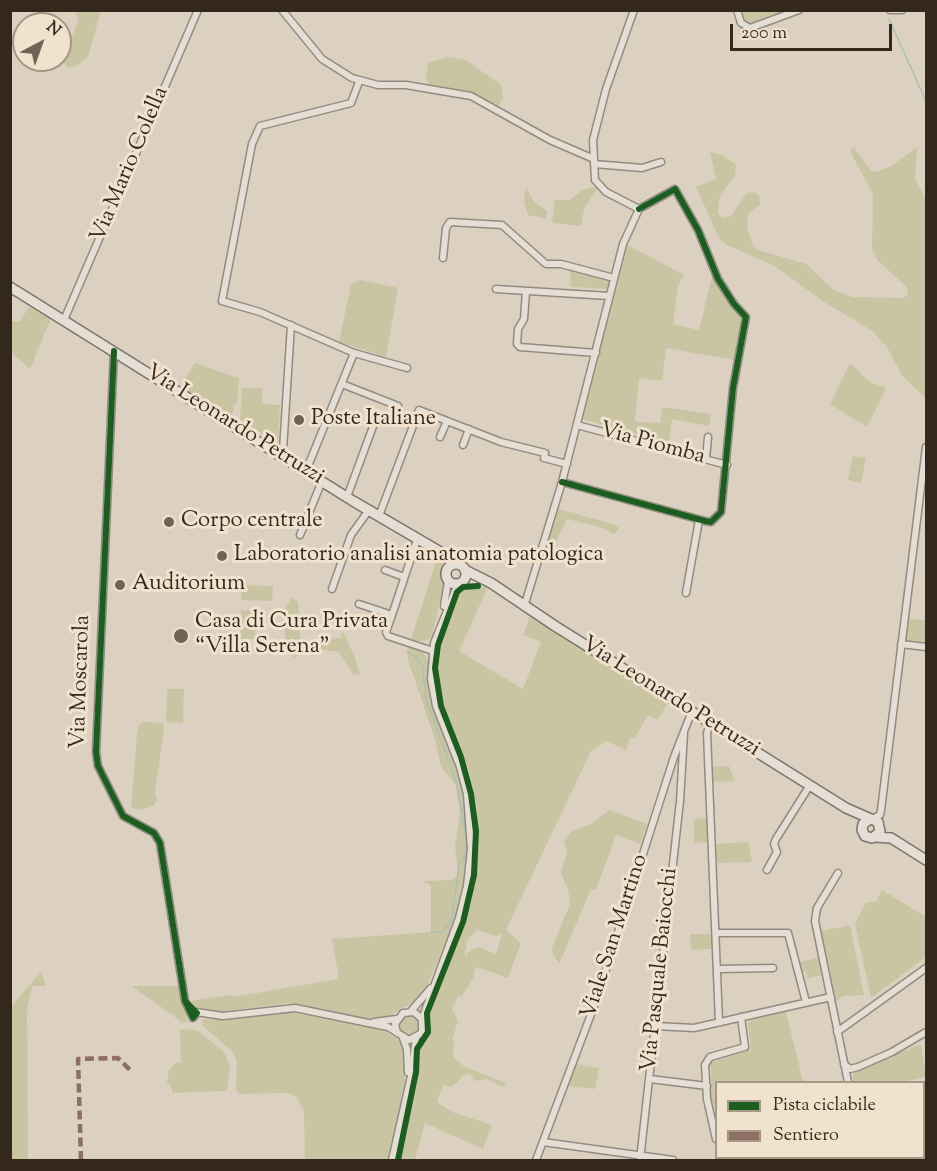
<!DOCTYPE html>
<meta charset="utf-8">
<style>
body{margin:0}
#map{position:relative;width:937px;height:1171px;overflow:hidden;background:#dcd1c0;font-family:"Sorts Mill Goudy",serif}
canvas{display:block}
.frame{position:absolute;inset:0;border:12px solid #34281d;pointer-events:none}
.legend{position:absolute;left:715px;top:1081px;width:210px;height:78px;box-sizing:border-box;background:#f1e2ce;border:2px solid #a59887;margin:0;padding:8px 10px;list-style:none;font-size:18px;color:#34281d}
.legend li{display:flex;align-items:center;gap:12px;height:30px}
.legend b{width:30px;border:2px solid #a59887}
.north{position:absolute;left:12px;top:12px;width:60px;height:60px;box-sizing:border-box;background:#f1e2ce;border:2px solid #a59887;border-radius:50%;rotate:41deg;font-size:16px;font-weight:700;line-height:24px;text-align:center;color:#34281d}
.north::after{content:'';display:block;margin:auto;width:21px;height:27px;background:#6f6356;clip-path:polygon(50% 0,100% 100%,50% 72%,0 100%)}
.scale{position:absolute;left:730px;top:24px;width:162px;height:27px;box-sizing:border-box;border:3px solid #34281d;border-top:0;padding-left:8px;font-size:18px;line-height:21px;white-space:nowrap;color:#34281d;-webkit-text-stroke:4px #f1e2ce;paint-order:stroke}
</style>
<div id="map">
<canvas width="937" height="1171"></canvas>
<div class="frame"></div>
<ul class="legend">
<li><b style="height:8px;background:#1b5e20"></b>Pista ciclabile</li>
<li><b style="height:8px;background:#8d6e63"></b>Sentiero</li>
</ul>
<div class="north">N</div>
<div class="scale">200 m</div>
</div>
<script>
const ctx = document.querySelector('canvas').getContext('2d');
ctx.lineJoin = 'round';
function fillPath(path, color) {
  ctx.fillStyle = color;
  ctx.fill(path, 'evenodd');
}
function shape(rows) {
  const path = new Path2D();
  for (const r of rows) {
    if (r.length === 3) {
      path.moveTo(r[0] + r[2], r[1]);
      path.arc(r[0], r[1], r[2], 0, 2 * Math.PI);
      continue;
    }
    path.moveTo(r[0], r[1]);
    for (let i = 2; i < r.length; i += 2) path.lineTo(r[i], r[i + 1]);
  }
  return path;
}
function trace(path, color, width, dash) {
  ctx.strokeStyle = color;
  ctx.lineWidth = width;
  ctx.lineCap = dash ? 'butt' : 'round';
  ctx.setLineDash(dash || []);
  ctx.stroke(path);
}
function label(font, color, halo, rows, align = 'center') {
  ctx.font = font + ' "Sorts Mill Goudy",serif';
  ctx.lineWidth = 6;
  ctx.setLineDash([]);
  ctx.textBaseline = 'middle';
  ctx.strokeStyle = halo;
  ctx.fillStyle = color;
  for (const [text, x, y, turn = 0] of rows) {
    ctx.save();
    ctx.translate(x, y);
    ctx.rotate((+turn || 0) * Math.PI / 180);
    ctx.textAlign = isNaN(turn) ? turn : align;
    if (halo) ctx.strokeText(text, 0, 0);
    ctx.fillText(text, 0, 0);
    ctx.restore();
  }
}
const green = shape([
 [76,11,101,11,88,57,76,66,69,68,64,63,60,40,64,42,73,34,78,22],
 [739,11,794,11,753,26,744,24],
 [448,57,466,60,501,85,503,97,498,108,491,110,470,99,426,90,429,86,426,78,428,63],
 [853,146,871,171,876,172,891,166,917,147,915,178,926,200,926,398,902,376,887,347,871,330,824,302,775,266,727,245,720,240,696,187,716,179,710,152,722,155,736,165,735,176,720,195,718,213,722,218,731,216,746,194,752,191,758,194,761,199,760,204,748,214,747,228,753,245,758,250,806,264,835,291,853,297,904,298,908,293,907,287,877,260,872,249,873,194,850,151],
 [599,186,584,209,581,226,552,223,555,200,570,200,583,190],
 [526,187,534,202,547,211,546,219,528,215,524,200],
 [626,244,684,275,678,285,673,324,699,330,713,272,743,317,735,360,666,348,662,381,639,378,635,420,638,422,660,423,662,407,711,414,709,426,672,419,669,443,582,419],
 [570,269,610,281,609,289,571,287],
 [360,280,398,288,386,357,339,342,351,284],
 [29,307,51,318,30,369,10,351,11,321,20,321],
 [195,363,239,378,237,404,234,404,232,417,180,386],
 [850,363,870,382,886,388,867,427,830,404],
 [242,388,262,388,262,404,280,405,278,444,240,420],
 [853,456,866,458,861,483,848,480],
 [558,509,613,524,619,528,614,534,600,527,567,519,557,540,551,543,549,559,544,555,553,523,557,521,554,520],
 [438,556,443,561,441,573,444,582,432,636,425,641,416,641,411,639],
 [242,585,273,586,272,601,241,600],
 [468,587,488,587,459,651,523,689,541,642,523,635,530,616,668,703,657,720,648,715,634,739,630,738,626,750,606,741,591,751,506,930,521,943,508,978,476,967,473,979,462,996,458,996,452,1009,458,1021,452,1040,454,1043,453,1057,465,1067,506,1083,503,1087,487,1079,475,1081,470,1074,465,1074,452,1087,443,1085,437,1102,452,1112,492,1125,483,1149,425,1123,415,1160,399,1160,418,1071,419,1046,430,1032,429,1010,464,922,475,884,478,848,477,806,468,767,443,704,438,666,443,633,453,605,460,590],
 [477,930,496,936,502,934,496,954,479,947,471,950,465,956,467,940],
 [292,598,298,602,301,651,296,658,287,653,283,612],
 [241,610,256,611,255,639,240,639],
 [907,618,926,621,926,646,906,641],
 [343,631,355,658,360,675,353,674,339,652,317,649,326,638,341,638],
 [409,644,421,649,428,660,431,698,460,776,469,840,465,878,455,920,424,993,414,1004,403,1007,391,1016,368,1019,288,1003,225,1011,204,1011,195,1007,190,1002,194,1000,232,995,233,997,339,979,332,939,431,932,431,885,422,881,452,880,456,877,458,871,455,847,460,813,456,785,441,767,435,740,409,663,407,654],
 [167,689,184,689,183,723,166,722],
 [144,722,163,723,164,731,155,791,157,800,154,806,139,810,131,807,137,733,139,725],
 [729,766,734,781,714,782,713,767],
 [609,810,647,824,640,844,616,835,596,890,591,889,559,964,551,950,570,904,569,894,561,872,567,853,564,840,571,832,591,824],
 [707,818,709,842,694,843,694,819],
 [748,842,752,862,717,863,716,844],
 [882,890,926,917,926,957,871,998,855,924,866,902,876,902],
 [850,925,864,995,844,996,836,1001,821,931],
 [690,934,714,934,714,949,691,950],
 [818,958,822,975,808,978,806,971,802,972,799,962],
 [41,972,46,986,32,986,27,1010,28,1160,11,1160,11,1007],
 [132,986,178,986,188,1022,180,1023,179,1020],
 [283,1011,383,1030,402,1042,406,1075,389,1160,305,1160,304,1112,297,1097,288,1093,239,1094,236,1090,237,1062,233,1052,203,1026,202,1020],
 [786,1012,803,1082,716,1082,716,1114,711,1097,711,1062,751,1050,748,1024,750,1020],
 [410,1025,11],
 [180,1029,197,1030,224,1052,230,1066,227,1091,172,1093,171,1086,166,1082,169,1079,167,1072,176,1063,181,1062],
 [921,1044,926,1077,902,1082,853,1082,853,1073],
 [575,1064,599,1068,595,1089,567,1086],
 [748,1158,863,1158,864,1160,749,1160]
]);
const stream = shape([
 [889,19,926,101],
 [407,652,416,657,423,667,426,699,456,781,467,842,464,859,459,864,452,919,443,932,431,932]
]);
const street = shape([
 [282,10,322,59,352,78,378,85,406,85,471,96,550,140,594,159],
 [634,10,606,89,593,140,595,180,606,192,639,209],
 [737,10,741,23,750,28,799,10],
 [890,10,902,10],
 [359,82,351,103,260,126,252,144,222,301,260,312,354,353,407,368],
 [594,164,642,168,661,162],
 [443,258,446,228,450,222,502,225,546,264,561,264,614,278],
 [496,289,609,296],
 [526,291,524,319,518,329,517,344,520,347,596,353],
 [64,320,198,10],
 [114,351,96,752,98,766,123,816,154,833,160,843,185,1001,193,1018,197,1013],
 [342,384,398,406],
 [577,425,727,465],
 [440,437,447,421],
 [463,445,469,429],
 [281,455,283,450,291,325],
 [706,459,708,437],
 [306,471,354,353],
 [562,482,705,521,711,522,721,512,733,388,746,317,734,304,718,279,698,230,675,189,639,209],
 [347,497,375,421],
 [379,516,419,410,501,442,545,453,544,458,567,464],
 [300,535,322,481],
 [385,570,404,577],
 [332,589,351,535,369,510],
 [686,593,699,520],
 [359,604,392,615,417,540],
 [444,606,448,581],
 [524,607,562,482,623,244,639,209],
 [392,615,386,632,388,636,433,651],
 [901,644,926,647],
 [710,723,707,733,719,1022],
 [872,819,880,815,881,810,926,447],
 [767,870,777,852,774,844,776,839,810,785],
 [838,873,817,908,815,921,848,1082],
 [716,933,788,933,806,1002],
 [718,969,773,968],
 [411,1011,431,988],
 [196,1012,223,1016,295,1008,388,1027,409,1040,422,1033,422,1019,414,1012,403,1013,395,1024,397,1033],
 [422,1019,459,918,467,886,471,849,467,794,460,767,436,706,431,679,434,643,458,584],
 [374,1022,397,1019],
 [655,1026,694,1028,831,997],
 [837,1032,926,968],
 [403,1038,407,1049,408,1072],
 [844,1064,850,1069,858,1067,892,1052,926,1032],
 [650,1079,707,1086],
 [716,1139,707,1099,705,1065,710,1057,745,1047,741,1017],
 [543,1142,673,1160],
 [720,1158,721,1160],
 [866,1158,867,1160],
 [392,1160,411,1076,416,1038],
 [536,1160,596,1001,674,757,692,711],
 [640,1160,680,801,684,733]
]);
const secondary = shape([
 [10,287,353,501,442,553,454,564],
 [456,574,10],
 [465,570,491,583,555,626,846,808,878,822,880,832,872,838,865,836,862,830,863,824,870,819],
 [875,837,891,838,926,860]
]);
const quiet = shape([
 [81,1160,78,1059,118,1058,130,1070]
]);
const cycleway = shape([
 [114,351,96,752,98,766,123,816,154,833,160,843,185,1001,193,1018,197,1013,185,1001],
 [562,482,705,521,711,522,721,512,733,388,746,317,734,304,718,279,698,230,675,189,639,209],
 [398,1160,416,1072,417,1049,428,1032,427,1013,463,922,474,875,476,831,471,794,461,757,441,706,435,668,438,645,457,592,463,587,478,586]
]);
const markers = [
 [299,420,6,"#6f6356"],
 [169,522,6,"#6f6356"],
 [222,556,6,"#6f6356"],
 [120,585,6,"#6f6356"],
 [181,636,8,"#6f6356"]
];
const streetNames = [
 ["Via Mario Colella",131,165,-67],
 ["Via Leonardo Petruzzi",234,426,32],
 ["Via Piomba",652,445,15],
 ["Via Moscarola",82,682,-88],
 ["Via Leonardo Petruzzi",670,698,32],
 ["Viale San Martino",616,937,-72],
 ["Via Pasquale Baiocchi",661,970,-84]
];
const poiNames = [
 ["Poste Italiane",311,420],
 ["Corpo centrale",181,522],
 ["Laboratorio analisi anatomia patologica",234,556],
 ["Auditorium",132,585],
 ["Casa di Cura Privata",195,623],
 ["“Villa Serena”",195,648]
];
fillPath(green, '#c9c5a2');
trace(stream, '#acc0b1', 1.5);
trace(street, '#938b80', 9);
trace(secondary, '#7c746a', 12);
trace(street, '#e4ded5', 6);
trace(secondary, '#e4ded5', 9);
trace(quiet, '#8d6e63', 4.5, [9, 4.5]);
trace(cycleway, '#1b5e20', 6);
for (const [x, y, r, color] of markers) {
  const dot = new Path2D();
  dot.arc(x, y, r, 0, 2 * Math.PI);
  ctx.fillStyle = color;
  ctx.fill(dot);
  trace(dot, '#f1e2ce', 2);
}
label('22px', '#34281d', '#f1e2ce', streetNames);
label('22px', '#34281d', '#f1e2ce', poiNames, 'left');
</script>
